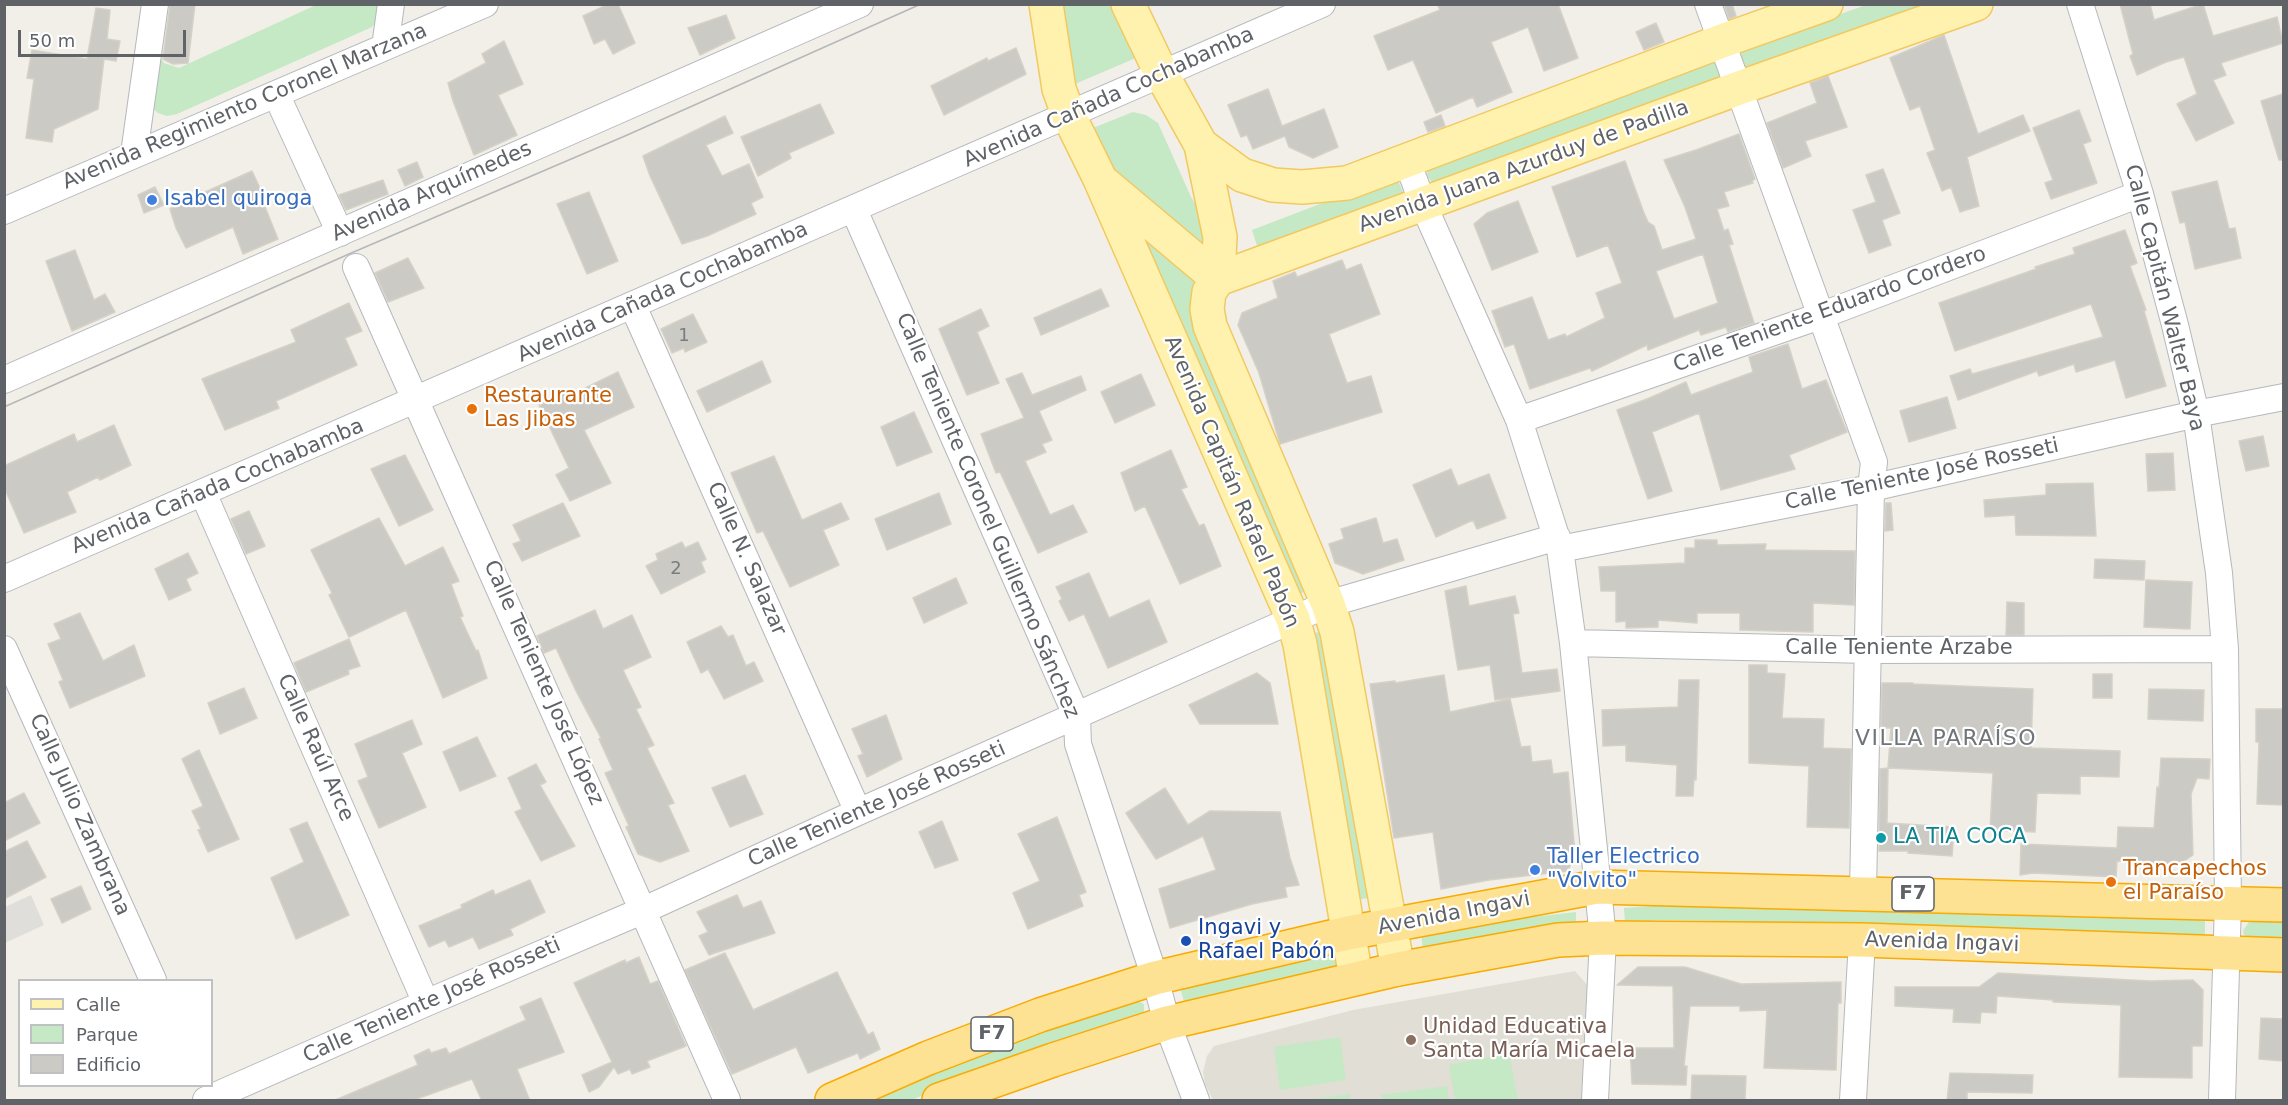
<!DOCTYPE html>
<meta charset="utf-8">
<style>
body{margin:0}
#map{position:relative;width:2288px;height:1105px;overflow:hidden;background:#f1efe8;font-family:"DejaVu Sans",sans-serif}
canvas{display:block}
.frame{position:absolute;inset:0;border:6px solid #5f6368;pointer-events:none}
.legend{position:absolute;left:18px;top:979px;width:195px;height:108px;box-sizing:border-box;background:#fff;border:2px solid #bfc1c3;margin:0;padding:8px 10px;list-style:none;font-size:18px;color:#5f6368}
.legend li{display:flex;align-items:center;gap:12px;height:30px}
.legend b{width:30px;border:2px solid #bfc1c3}
.scale{position:absolute;left:18px;top:30px;width:168px;height:27px;box-sizing:border-box;border:3px solid #5f6368;border-top:0;padding-left:8px;font-size:18px;line-height:21px;white-space:nowrap;color:#5f6368;-webkit-text-stroke:4px #fff;paint-order:stroke}
</style>
<div id="map">
<canvas width="2288" height="1105"></canvas>
<div class="frame"></div>
<ul class="legend">
<li><b style="height:8px;background:#fff2af"></b>Calle</li>
<li><b style="height:16px;background:#c5e8c5"></b>Parque</li>
<li><b style="height:16px;background:#cccac5"></b>Edificio</li>
</ul>
<div class="scale">50 m</div>
</div>
<script>
const ctx = document.querySelector('canvas').getContext('2d');
ctx.lineJoin = 'round';
function fillPath(path, color) {
  ctx.fillStyle = color;
  ctx.fill(path, 'evenodd');
}
function shape(rows) {
  const path = new Path2D();
  for (const r of rows) {
    path.moveTo(r[0], r[1]);
    for (let i = 2; i < r.length; i += 2) path.lineTo(r[i], r[i + 1]);
  }
  return path;
}
function trace(path, color, width, dash) {
  ctx.strokeStyle = color;
  ctx.lineWidth = width;
  ctx.lineCap = dash ? 'butt' : 'round';
  ctx.setLineDash(dash || []);
  ctx.stroke(path);
}
function label(font, color, halo, rows, align = 'center') {
  ctx.font = font + ' "DejaVu Sans",sans-serif';
  ctx.lineWidth = 4.5;
  ctx.setLineDash([]);
  ctx.textBaseline = 'middle';
  ctx.strokeStyle = halo;
  ctx.fillStyle = color;
  for (const [text, x, y, turn = 0] of rows) {
    ctx.save();
    ctx.translate(x, y);
    ctx.rotate((+turn || 0) * Math.PI / 180);
    ctx.textAlign = isNaN(turn) ? turn : align;
    if (halo) ctx.strokeText(text, 0, 0);
    ctx.fillText(text, 0, 0);
    ctx.restore();
  }
}
const industrial = shape([
 [31,895,44,925,5,943,5,907]
]);
const education = shape([
 [1575,971,1590,988,1586,1006,1583,1100,1213,1100,1205,1084,1203,1072,1207,1056,1214,1046,1353,1010]
]);
const green = shape([
 [316,5,380,5,377,21,372,27,177,114,167,116,158,113,150,106,158,54,164,63,179,68],
 [1060,5,1111,5,1138,57,1075,84],
 [1866,5,1939,5,1746,68,1741,61,1741,54,1745,48],
 [1716,61,1723,74,1719,81,1439,185,1432,182,1427,176,1428,169],
 [1133,112,1146,115,1158,123,1191,197,1197,207,1208,218,1204,245,1115,172,1093,128],
 [1398,181,1403,192,1401,197,1258,249,1252,230,1346,194],
 [1133,224,1201,281,1307,591,1295,595],
 [1323,631,1373,897,1358,900,1307,635],
 [1681,904,2205,919,2205,937,1722,921,1659,920,1625,922,1624,908],
 [1576,912,1576,928,1423,950,1421,933,1499,921],
 [2249,922,2283,922,2283,941,2251,939,2246,937,2243,933,2244,929],
 [1334,952,1337,968,1184,1002,1180,987],
 [1137,1001,1144,1004,1144,1011,1140,1017,954,1082,912,1100,868,1100,1024,1036],
 [1340,1037,1346,1080,1280,1090,1274,1047],
 [1509,1053,1518,1100,1455,1100,1449,1065],
 [1447,1086,1449,1100,1382,1100,1381,1095],
 [1350,1094,1351,1100,1305,1100]
]);
const building = shape([
 [170,4,195,4,188,63,173,64,163,59,170,4],
 [609,4,618,4,635,43,613,54,605,39,594,44,583,16,609,4],
 [1437,4,1558,4,1578,58,1544,71,1528,27,1491,42,1512,92,1477,107,1473,97,1436,113,1413,60,1388,70,1374,36,1440,10,1437,4],
 [1724,4,1732,4,1736,16,1729,19,1724,4],
 [2120,4,2150,4,2154,20,2203,4,2213,36,2277,17,2283,43,2221,63,2226,75,2213,80,2234,123,2196,141,2177,104,2197,94,2184,57,2166,62,2137,75,2130,56,2133,54,2120,4],
 [96,8,110,10,107,39,120,41,116,61,104,59,98,109,54,129,52,142,26,138,34,79,27,78,32,50,87,59,96,8],
 [726,15,735,38,700,55,688,28,726,15],
 [1656,23,1664,42,1644,50,1636,32,1656,23],
 [1944,35,1978,134,2023,115,2030,131,1967,157,1979,206,1960,212,1951,187,1942,191,1927,153,1935,150,1920,106,1910,110,1890,58,1944,35],
 [504,41,523,84,498,95,517,135,474,155,453,101,448,83,486,63,482,54,504,41],
 [1016,48,1026,74,944,115,931,86,987,58,988,61,1016,48],
 [1828,76,1847,127,1805,141,1811,156,1783,168,1767,123,1817,103,1810,83,1828,76],
 [1268,89,1282,126,1324,109,1338,147,1313,158,1289,147,1285,136,1253,149,1247,135,1241,137,1228,105,1268,89],
 [2283,94,2283,160,2279,160,2261,101,2283,94],
 [820,104,834,133,789,153,791,158,758,176,741,137,820,104],
 [2079,110,2091,141,2083,144,2097,183,2051,199,2045,183,2053,180,2033,128,2079,110],
 [1441,115,1445,126,1428,132,1424,122,1441,115],
 [725,116,733,133,706,145,722,176,749,164,763,197,751,203,756,214,707,236,682,244,650,176,643,156,725,116],
 [1739,134,1755,179,1752,181,1753,183,1724,192,1729,206,1717,209,1724,231,1728,229,1733,244,1729,245,1754,323,1728,332,1726,327,1701,335,1699,330,1648,350,1647,345,1592,371,1590,368,1530,389,1514,344,1505,347,1492,311,1532,297,1548,340,1565,334,1566,337,1605,318,1596,293,1622,283,1608,245,1577,257,1552,187,1625,161,1644,213,1648,222,1654,226,1662,250,1696,239,1685,207,1664,160,1696,150,1739,134],
 [1703,254,1718,303,1674,319,1656,271,1703,254],
 [417,162,423,177,405,186,398,170,417,162],
 [1883,169,1900,213,1882,220,1891,245,1869,253,1853,210,1876,202,1866,175,1883,169],
 [252,171,266,201,263,202,278,239,243,254,233,227,186,248,176,228,170,209,202,191,203,193,252,171],
 [383,180,388,194,346,210,339,195,383,180],
 [2217,181,2229,229,2235,228,2241,258,2195,269,2185,222,2180,223,2172,192,2217,181],
 [155,187,164,205,144,213,138,195,155,187],
 [589,192,618,261,587,274,557,204,589,192],
 [1518,201,1538,252,1492,270,1474,224,1487,213,1518,201],
 [2125,230,2137,263,2130,266,2146,310,2144,311,2166,386,2126,398,2115,360,2076,372,2074,364,2039,376,2037,371,1958,400,1950,376,1970,369,1972,374,2103,337,2091,304,1955,351,1939,303,2036,269,2035,267,2075,254,2073,248,2125,230],
 [75,250,94,300,105,294,115,312,72,331,46,261,75,250],
 [408,258,424,288,388,302,375,273,408,258],
 [1342,260,1346,270,1361,264,1380,314,1329,334,1347,383,1371,376,1382,412,1280,444,1259,373,1238,325,1242,313,1278,298,1273,281,1295,272,1297,277,1342,260],
 [1101,289,1109,306,1041,335,1034,318,1101,289],
 [349,303,362,331,345,338,357,365,276,401,279,408,225,430,202,379,296,342,291,330,349,303],
 [981,309,989,326,977,332,999,383,967,395,939,329,981,309],
 [693,314,707,342,685,352,684,348,672,353,661,329,693,314],
 [1788,344,1802,389,1826,380,1847,432,1789,455,1795,469,1721,490,1699,413,1652,432,1672,491,1648,499,1617,410,1647,399,1686,382,1691,395,1753,372,1749,357,1788,344],
 [762,361,771,382,707,412,697,391,762,361],
 [618,372,634,407,584,430,611,483,570,501,556,475,569,468,539,405,569,391,571,395,618,372],
 [1022,373,1032,395,1081,376,1086,390,1039,411,1052,440,1042,444,1046,452,1025,461,1050,515,1073,505,1087,532,1038,553,1000,472,996,473,981,434,1024,418,1006,379,1022,373],
 [1141,374,1155,405,1115,423,1101,392,1141,374],
 [1947,397,1956,428,1909,442,1900,411,1947,397],
 [914,412,932,452,897,466,881,427,914,412],
 [114,425,131,465,100,480,98,477,67,492,76,512,24,533,4,487,4,466,74,434,77,442,114,425],
 [2263,436,2269,466,2246,471,2239,441,2263,436],
 [1171,450,1187,487,1181,489,1199,526,1204,524,1221,566,1180,584,1145,506,1135,511,1121,473,1171,450],
 [2173,453,2175,490,2148,491,2146,454,2173,453],
 [405,455,433,510,399,526,371,469,405,455],
 [774,456,802,520,841,503,849,519,823,530,839,565,790,587,763,531,757,533,731,473,774,456],
 [1451,469,1458,486,1489,474,1506,518,1477,529,1473,520,1436,537,1413,485,1451,469],
 [2093,483,2096,536,2016,535,2015,515,1985,517,1984,500,2046,495,2046,484,2093,483],
 [939,493,951,524,887,550,875,519,939,493],
 [563,503,580,536,522,561,513,544,521,541,513,525,563,503],
 [1886,503,1891,503,1893,530,1885,531,1886,503],
 [249,511,265,546,246,554,231,519,249,511],
 [379,518,405,566,443,547,459,581,451,584,463,616,460,617,476,651,478,650,487,678,443,698,406,610,349,637,329,595,332,593,311,550,379,518],
 [1376,518,1383,543,1397,539,1404,560,1363,574,1335,563,1329,544,1344,539,1341,529,1376,518],
 [1695,540,1717,540,1717,545,1766,544,1765,550,1855,551,1854,605,1813,603,1813,632,1740,630,1740,613,1697,613,1697,623,1658,620,1658,627,1626,628,1626,621,1616,622,1616,591,1601,591,1599,567,1685,563,1685,548,1695,548,1695,540],
 [682,542,685,548,698,542,706,559,701,562,705,572,661,594,646,566,658,560,656,554,682,542],
 [188,553,198,573,186,579,191,590,169,600,155,569,188,553],
 [2095,559,2145,561,2144,580,2094,578,2095,559],
 [1089,573,1109,618,1149,600,1167,642,1108,668,1084,614,1069,621,1059,601,1062,599,1056,587,1089,573],
 [956,578,967,603,924,623,913,598,956,578],
 [2146,580,2192,582,2190,629,2144,627,2146,580],
 [1466,586,1469,606,1515,596,1519,613,1513,614,1522,673,1557,669,1560,691,1495,700,1490,665,1458,670,1445,591,1466,586],
 [2007,602,2024,603,2024,635,2006,635,2007,602],
 [595,610,603,629,632,615,651,657,623,670,641,707,636,709,654,745,647,748,674,803,668,805,689,851,660,862,638,854,626,827,629,826,605,773,613,770,599,739,601,738,576,691,556,648,544,653,537,636,595,610],
 [80,613,103,661,134,645,145,676,70,708,59,682,63,680,48,644,61,639,54,624,80,613],
 [721,626,728,637,733,635,746,666,754,662,763,681,724,699,708,669,701,673,687,642,721,626],
 [349,639,360,666,348,670,349,674,306,692,294,663,349,639],
 [1749,665,1767,665,1767,673,1785,674,1782,718,1824,719,1823,748,1851,749,1849,828,1807,827,1809,766,1749,763,1749,665],
 [1257,673,1270,683,1278,724,1200,724,1189,705,1257,673],
 [2093,674,2112,674,2112,698,2093,698,2093,674],
 [1444,675,1450,712,1510,699,1521,747,1530,746,1532,762,1551,760,1553,774,1568,772,1575,854,1568,871,1489,880,1441,889,1433,832,1394,838,1370,684,1395,681,1395,683,1444,675],
 [1679,680,1699,680,1696,780,1694,779,1693,796,1676,796,1677,765,1626,761,1626,745,1603,746,1602,710,1678,707,1679,680],
 [1882,683,1913,683,1913,684,2033,689,2031,748,2120,751,2119,777,2080,776,2080,794,2037,793,2035,832,1990,830,1993,773,1888,768,1891,728,1881,728,1882,683],
 [244,688,257,718,220,734,208,703,244,688],
 [2149,689,2204,690,2203,721,2148,719,2149,689],
 [2256,709,2283,709,2283,805,2257,804,2259,742,2256,742,2256,709],
 [886,715,902,759,867,777,858,756,863,754,852,729,886,715],
 [412,720,422,744,402,753,426,807,379,828,358,781,368,777,355,744,412,720],
 [477,737,496,776,460,791,443,752,477,737],
 [199,750,239,839,208,852,198,830,201,829,192,811,203,806,182,759,199,750],
 [2161,758,2210,759,2209,779,2197,778,2191,794,2193,855,2180,864,2117,861,2116,877,2033,873,2020,875,2021,844,2117,848,2118,827,2154,828,2157,787,2159,788,2161,758],
 [536,764,546,782,540,785,575,846,541,861,515,812,522,809,508,778,536,764],
 [1888,768,1887,823,1954,827,1952,856,1908,853,1908,851,1879,851,1880,769,1888,768],
 [745,775,763,814,730,827,712,788,745,775],
 [1165,788,1188,825,1210,811,1280,812,1290,858,1299,885,1285,887,1287,897,1252,904,1170,928,1159,889,1216,870,1203,836,1156,859,1126,813,1165,788],
 [24,793,40,823,4,841,4,803,24,793],
 [1057,817,1086,892,1079,895,1083,906,1028,929,1013,893,1040,881,1018,834,1057,817],
 [942,821,958,860,935,868,919,832,942,821],
 [307,822,349,915,296,939,271,878,304,862,290,829,307,822],
 [27,841,46,877,4,899,4,852,27,841],
 [530,880,545,912,510,929,513,935,479,949,473,937,449,947,445,940,429,947,419,926,462,908,461,905,493,890,495,895,530,880],
 [81,886,91,909,62,923,51,899,81,886],
 [737,895,743,908,761,901,775,933,709,955,699,936,708,932,697,912,737,895],
 [725,953,753,1010,837,972,868,1035,873,1032,880,1049,860,1059,858,1053,808,1073,796,1047,732,1074,685,970,725,953],
 [639,957,650,984,658,981,686,1046,647,1061,650,1067,632,1074,630,1069,618,1074,614,1067,599,1087,589,1092,582,1075,612,1062,574,983,625,960,626,963,639,957],
 [1638,967,1685,967,1741,984,1841,982,1841,1003,1838,1003,1836,1070,1764,1068,1767,1010,1740,1011,1740,1006,1690,1006,1684,1066,1687,1066,1686,1085,1632,1084,1630,1048,1674,1048,1673,986,1617,985,1638,967],
 [1998,973,2150,981,2193,980,2203,990,2202,1046,2192,1046,2192,1078,2119,1077,2121,1005,2053,1002,2053,1000,1997,996,1996,1013,1981,1012,1980,1023,1953,1022,1954,1009,1895,1006,1895,987,1979,987,1998,973],
 [541,998,564,1052,517,1069,530,1101,482,1101,472,1079,411,1101,333,1101,418,1065,414,1056,429,1049,431,1053,446,1048,449,1054,526,1020,520,1007,541,998],
 [2261,1018,2283,1019,2283,1061,2259,1059,2261,1018],
 [1950,1073,2033,1075,2032,1093,1967,1092,1967,1101,1947,1101,1950,1073],
 [1692,1075,1746,1076,1745,1101,1691,1101,1692,1075]
]);
const minor = shape([
 [1708,4,1874,462,1871,488,1863,892],
 [2080,4,2140,194,2175,325,2196,414,2219,573,2225,649,2228,903,2222,1100],
 [385,47,391,4],
 [276,94,340,233],
 [134,154,155,4],
 [1407,161,1423,204,1519,420,1560,549,1573,643,1603,938,1595,1100],
 [854,210,1077,717,1078,744,1155,978,1167,1023,1196,1100],
 [4,211,485,4],
 [356,267,727,1100],
 [633,306,858,812],
 [4,380,860,4],
 [1519,420,1820,316,2140,194],
 [203,493,426,1003],
 [1560,549,1871,488,2196,414,2284,397],
 [4,579,1322,4],
 [1573,643,1869,650,2225,649],
 [4,649,153,980],
 [206,1100,426,1003,644,910,858,812,1328,604,1557,537],
 [1853,1100,1862,940]
]);
const major = shape([
 [1046,4,1059,89,1069,116,1100,179,1293,619,1300,644,1356,978],
 [1128,4,1162,75,1201,145,1220,237,1218,279,1209,292,1207,309,1210,326,1328,604,1337,632,1398,969],
 [1201,145,1242,175,1273,185,1302,187,1347,183,1722,41,1826,4],
 [1105,184,1218,279],
 [1218,279,1739,88,1976,4]
]);
const highway = shape([
 [832,1100,928,1058,1040,1015,1155,978,1348,933,1597,887,2284,905],
 [939,1100,1053,1060,1167,1023,1398,969,1558,940,1603,938,1862,940,2284,955]
]);
const tram = shape([
 [4,407,349,254,625,136,921,4]
]);
const markers = [
 [152,200,6,"#3f7fe0"],
 [472,409,6,"#e8710a"],
 [1881,838,6,"#0f9aa8"],
 [1535,870,6,"#3f7fe0"],
 [2111,882,6,"#e8710a"],
 [1186,941,6,"#1a4fb4"],
 [1411,1040,6,"#8d6e63"]
];
const numberNames = [
 ["1",684,336],
 ["2",676,569]
];
const shields = [
 [1913,894,42],
 [992,1034,42]
];
const shieldNames = [
 ["F7",1913,894],
 ["F7",992,1034]
];
const streetNames = [
 ["Avenida Cañada Cochabamba",1109,98,-24],
 ["Avenida Regimiento Coronel Marzana",245,107,-23],
 ["Avenida Juana Azurduy de Padilla",1524,167,-20],
 ["Avenida Arquímedes",432,192,-24],
 ["Avenida Cañada Cochabamba",663,293,-24],
 ["Calle Capitán Walter Baya",2164,298,76],
 ["Calle Teniente Eduardo Cordero",1830,310,-20],
 ["Calle Teniente José Rosseti",1922,475,-12],
 ["Avenida Capitán Rafael Pabón",1231,482,67],
 ["Avenida Cañada Cochabamba",218,487,-23],
 ["Calle Teniente Coronel Guillermo Sánchez",987,516,67],
 ["Calle N. Salazar",746,559,66],
 ["Calle Teniente Arzabe",1899,649],
 ["Calle Teniente José López",543,683,66],
 ["Calle Raúl Arce",315,748,66],
 ["Calle Teniente José Rosseti",877,805,-24],
 ["Calle Julio Zambrana",79,815,66],
 ["Avenida Ingavi",1454,914,-11],
 ["Avenida Ingavi",1942,943,2],
 ["Calle Teniente José Rosseti",432,1001,-24]
];
const shopNames = [
 ["Isabel quiroga",164,200],
 ["Taller Electrico",1547,858],
 ["\"Volvito\"",1547,882]
];
const foodNames = [
 ["Restaurante",484,397],
 ["Las Jibas",484,421],
 ["Trancapechos",2123,870],
 ["el Paraíso",2123,894]
];
const cultureNames = [
 ["LA TIA COCA",1893,838]
];
const transitNames = [
 ["Ingavi y",1198,929],
 ["Rafael Pabón",1198,953]
];
const educationNames = [
 ["Unidad Educativa",1423,1028],
 ["Santa María Micaela",1423,1052]
];
const neighbourhoodNames = [
 ["VILLA PARAÍSO",1946,739]
];
fillPath(industrial, '#e0deda');
fillPath(education, '#e1ded6');
fillPath(green, '#c5e8c5');
fillPath(building, '#cccac5');
trace(building, '#d6d1c6', 1.5);
trace(minor, '#b5b8bc', 28);
trace(major, '#f2c960', 36);
trace(highway, '#f9ab00', 36);
trace(minor, '#fff', 26);
trace(major, '#fff2af', 33);
trace(highway, '#fde293', 33);
trace(tram, '#b6b7b8', 1.5);
for (const [x, y, r, color] of markers) {
  const dot = new Path2D();
  dot.arc(x, y, r, 0, 2 * Math.PI);
  ctx.fillStyle = color;
  ctx.fill(dot);
  trace(dot, '#fff', 2);
}
label('18px', '#7a7d7f', null, numberNames);
for (const [x, y, w] of shields) {
  const box = new Path2D();
  box.roundRect(x - w / 2, y - 17, w, 34, 4.5);
  ctx.fillStyle = '#fff';
  ctx.fill(box);
  trace(box, '#5f6368', 1.5);
}
label('bold 20px', '#5f6368', null, shieldNames);
label('21px', '#5f6368', '#fff', streetNames);
label('21px', '#366cbe', '#fff', shopNames, 'left');
label('21px', '#c56008', '#fff', foodNames, 'left');
label('21px', '#0d838f', '#fff', cultureNames, 'left');
label('21px', '#164399', '#fff', transitNames, 'left');
label('21px', '#785e54', '#fff', educationNames, 'left');
ctx.letterSpacing = '1.5px';
label('22px', '#70757a', '#fff', neighbourhoodNames);
ctx.letterSpacing = '0px';
</script>
